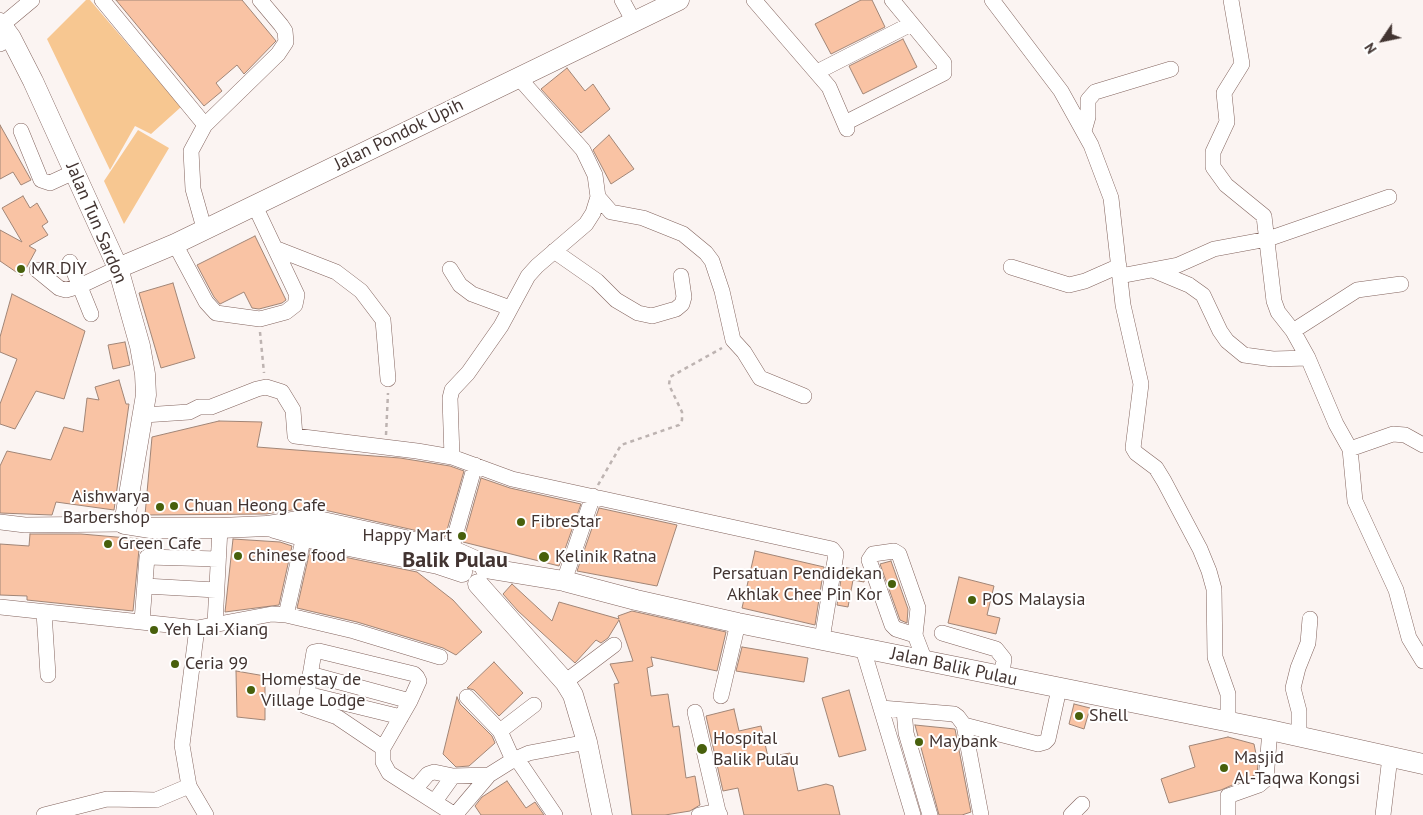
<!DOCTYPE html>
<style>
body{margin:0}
#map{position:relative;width:1423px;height:815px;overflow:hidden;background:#fbf4f2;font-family:"PT Sans",sans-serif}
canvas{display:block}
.north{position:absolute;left:1358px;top:15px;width:50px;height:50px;-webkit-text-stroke:4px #fff;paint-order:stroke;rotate:236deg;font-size:14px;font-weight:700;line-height:20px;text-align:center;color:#423431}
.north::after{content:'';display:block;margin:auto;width:18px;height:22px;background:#423431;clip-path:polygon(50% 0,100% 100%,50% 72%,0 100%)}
</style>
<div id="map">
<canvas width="1423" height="815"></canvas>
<div class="north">N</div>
</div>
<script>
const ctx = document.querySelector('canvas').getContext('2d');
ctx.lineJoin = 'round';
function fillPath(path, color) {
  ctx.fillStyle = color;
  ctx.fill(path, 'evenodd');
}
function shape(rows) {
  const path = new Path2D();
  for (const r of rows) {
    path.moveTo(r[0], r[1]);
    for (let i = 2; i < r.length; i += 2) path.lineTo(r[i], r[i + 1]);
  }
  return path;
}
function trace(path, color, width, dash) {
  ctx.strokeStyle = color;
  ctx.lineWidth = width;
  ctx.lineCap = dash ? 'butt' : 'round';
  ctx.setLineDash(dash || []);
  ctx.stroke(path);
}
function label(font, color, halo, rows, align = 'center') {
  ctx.font = font + ' "PT Sans",sans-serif';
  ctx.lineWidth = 4;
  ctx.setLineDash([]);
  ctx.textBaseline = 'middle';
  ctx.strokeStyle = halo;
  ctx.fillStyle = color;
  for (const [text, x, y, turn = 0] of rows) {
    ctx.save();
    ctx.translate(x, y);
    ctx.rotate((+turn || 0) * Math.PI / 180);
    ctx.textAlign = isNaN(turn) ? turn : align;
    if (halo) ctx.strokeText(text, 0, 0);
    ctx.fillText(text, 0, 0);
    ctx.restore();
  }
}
const green = shape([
 [86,0,90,0,181,107,151,134,135,126,110,170,47,39],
 [138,130,169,148,124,224,104,181]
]);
const building = shape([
 [116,0,242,0,276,41,244,74,237,65,216,83,222,91,204,106,116,0],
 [861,0,872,0,885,27,831,54,815,24,861,0],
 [903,39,917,67,863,94,849,66,903,39],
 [567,68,585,91,593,84,610,109,581,133,541,89,567,68],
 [0,125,31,180,21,185,13,172,0,179,0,125],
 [609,135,634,169,611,184,593,150,609,135],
 [23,196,30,208,37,203,48,222,42,226,48,235,29,246,36,250,22,276,0,261,0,230,22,242,2,208,23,196],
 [255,236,286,300,282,303,259,309,252,308,244,292,220,304,214,297,197,265,255,236],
 [173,283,195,358,161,368,139,293,173,283],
 [12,294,85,331,64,399,36,391,15,429,0,424,0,404,17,359,0,352,0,337,12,294],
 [125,342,130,365,113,369,108,345,125,342],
 [119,380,126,404,129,404,114,510,56,502,52,515,0,513,0,466,7,451,51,460,64,427,83,432,87,398,99,400,95,387,119,380],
 [219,421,262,422,257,447,400,458,450,466,464,471,445,537,311,507,266,514,145,515,152,437,219,421],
 [481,478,510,488,581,504,559,566,463,542,481,478],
 [599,508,677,525,657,586,577,571,599,508],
 [30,534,81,534,140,539,133,611,27,600,27,596,0,595,0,544,29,546,30,534],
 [233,539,280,542,292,546,279,605,225,612,233,539],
 [310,550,417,572,453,600,482,632,456,655,443,648,357,622,297,608,310,550],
 [755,551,824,567,815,625,742,608,755,551],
 [891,561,908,609,907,623,900,620,880,564,891,561],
 [843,567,863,571,865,576,864,582,853,580,848,607,837,605,843,567],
 [959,577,994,586,987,615,1000,618,996,634,948,623,959,577],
 [512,584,552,621,559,602,619,619,618,616,632,611,726,632,717,671,651,657,653,666,647,668,651,696,668,694,673,727,679,726,686,778,695,776,700,805,690,811,665,815,632,815,614,684,619,683,610,664,633,661,619,620,608,638,601,643,596,640,575,663,518,611,503,594,512,584],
 [742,647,808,658,804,682,736,671,742,647],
 [494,662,523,693,499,716,474,690,467,688,494,662],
 [236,671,265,676,265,720,237,717,236,671],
 [849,690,866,750,839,757,822,698,849,690],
 [457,697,460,704,492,736,495,743,469,766,456,767,443,754,457,697],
 [1074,704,1090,708,1084,729,1069,724,1074,704],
 [734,709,739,731,761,726,768,757,790,753,798,791,826,784,833,786,840,815,744,815,738,788,723,791,706,716,734,709],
 [915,725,955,729,971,812,962,815,939,815,915,725],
 [1228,737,1254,744,1258,764,1257,774,1221,790,1169,803,1161,779,1195,767,1189,746,1228,737],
 [507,781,526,808,535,802,544,815,481,815,475,806,482,797,507,781]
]);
const path = shape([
 [260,332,264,373],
 [386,435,388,393],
 [598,485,621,445,679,425,682,420,682,412,669,385,670,377,722,348]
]);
const minor = shape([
 [102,0,205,125],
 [622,0,634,22],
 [754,0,829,87,847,129],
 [992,0,1061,91,1091,145,1111,198,1123,305,1141,384,1133,448,1136,453,1156,468,1164,481,1200,549,1209,571,1214,589,1215,657,1228,694,1228,722],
 [1231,0,1242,64,1224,93,1227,122,1213,152,1213,167,1226,185,1264,216,1274,301,1278,312,1293,331,1308,358,1336,424,1350,449,1355,501,1396,590,1409,638,1423,661],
 [2,25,32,0],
 [0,44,11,38],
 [817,72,911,24],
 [845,123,944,73,944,63,892,0],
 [21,131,41,180,50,183,74,172],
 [1084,131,1088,117,1088,100,1095,92,1171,69],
 [598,197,611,212,643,218,683,234,706,253,712,261,722,291,733,340,744,352,760,378,804,396],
 [204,228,193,189,191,151,205,125,278,54,286,42,285,31,281,25,260,0],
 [175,244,206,302,216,313,260,319,286,312,295,305,297,295,254,204],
 [277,249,336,272,361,291,383,320,388,379],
 [554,251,597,281,616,300,638,313,652,316,676,309,682,304,684,297,681,276],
 [70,262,91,314],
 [1011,267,1069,285,1085,281,1119,266],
 [450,269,460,285,472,294,510,308],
 [37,270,59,288,66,290,80,286,118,268],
 [1153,270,1189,285,1203,295,1220,331,1227,341,1244,355,1273,359,1308,358],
 [1120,276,1178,265,1214,249,1268,239,1389,197],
 [1293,331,1357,290,1401,284],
 [144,415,189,412,199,407,211,407,257,389,266,387,282,392,293,410,295,436,417,451,452,457,512,479,832,549,836,554,822,639],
 [1350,449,1393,434,1405,435,1423,445],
 [452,457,450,398,452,390,468,373,501,326,528,276,537,266,586,224,593,213,598,197,595,175,583,150,519,78],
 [0,522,25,525,124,524],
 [451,550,475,465],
 [564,581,593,496],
 [145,586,216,590],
 [0,607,197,628,272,614,286,615,354,631,440,657],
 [44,612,48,675],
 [286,615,304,536],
 [142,621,147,557,218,559],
 [215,624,220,528],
 [197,628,182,745,189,786,206,815],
 [942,633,996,649,1004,659,1001,678],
 [915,635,918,608,899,554,894,551,873,554,869,560,892,625,896,629,915,635,925,661],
 [863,649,913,815],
 [310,674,410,701],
 [565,682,614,645],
 [307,694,401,717],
 [721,696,738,623],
 [467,697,500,731,513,760],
 [881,708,954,714,958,717,964,725,981,815],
 [904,710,906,733,930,815],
 [695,712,718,811],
 [964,725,1038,744,1045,742,1048,739,1059,689],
 [500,731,534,705],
 [1299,736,1299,711,1293,688,1298,668,1308,643,1310,619],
 [383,748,337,717,305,706,314,652,319,651,414,674,417,677,419,681,410,701,383,748,383,762,389,773,455,815,489,775,513,760,529,753,587,742],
 [517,759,555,815],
 [415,789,428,774,434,772,453,776,489,775],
 [435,801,453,776],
 [44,815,107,799,156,800,189,786],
 [699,815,718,811,720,815],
 [1071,815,1082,804],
 [1228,815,1228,796,1259,785,1266,779,1270,730],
 [1383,815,1390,757]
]);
const major = shape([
 [0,23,11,38,33,81,118,268,140,346,145,374,146,395,124,524,149,528,220,528,267,526,309,519,451,550,476,561],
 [118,268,175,244,679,0],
 [274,528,309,538,438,564,462,572],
 [485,568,564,581,636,600,738,623,1270,730,1423,764],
 [478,584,565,682,573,695,587,742,602,815]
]);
const markers = [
 [21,269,5,"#48600c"],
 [174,506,5,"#48600c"],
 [160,507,5,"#48600c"],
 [521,522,5,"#48600c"],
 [462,536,5,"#48600c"],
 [108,544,5,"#48600c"],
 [238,556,5,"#48600c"],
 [544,557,6,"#48600c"],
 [892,584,5,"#48600c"],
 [972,600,5,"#48600c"],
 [154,630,5,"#48600c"],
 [175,664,5,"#48600c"],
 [251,690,5,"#48600c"],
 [1079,716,5,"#48600c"],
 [919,742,5,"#48600c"],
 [702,749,6,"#48600c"],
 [1224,768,5,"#48600c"]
];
const streetNames = [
 ["Jalan Pondok Upih",399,135,-26],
 ["Jalan Tun Sardon",96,223,67],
 ["Jalan Balik Pulau",954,667,12]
];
const poiNames = [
 ["MR.DIY",31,269],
 ["Aishwarya",150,497,"right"],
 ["Barbershop",150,518,"right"],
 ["Chuan Heong Cafe",184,506],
 ["FibreStar",531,522],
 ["Happy Mart",452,536,"right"],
 ["Green Cafe",118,544],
 ["chinese food",248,556],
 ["Kelinik Ratna",555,557],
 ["Persatuan Pendidekan",882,574,"right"],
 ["Akhlak Chee Pin Kor",882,595,"right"],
 ["POS Malaysia",982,600],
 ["Yeh Lai Xiang",164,630],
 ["Ceria 99",185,664],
 ["Homestay de",261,680],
 ["Village Lodge",261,701],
 ["Shell",1089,716],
 ["Hospital",713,739],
 ["Balik Pulau",713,760],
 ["Maybank",929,742],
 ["Masjid",1234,758],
 ["Al-Taqwa Kongsi",1234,779]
];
const districtNames = [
 ["Balik Pulau",455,561]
];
fillPath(green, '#f7c791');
fillPath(building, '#f9c3a4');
trace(building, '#a18576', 1);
trace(minor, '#83645e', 16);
trace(major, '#83645e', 21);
trace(path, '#bdb3b1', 2.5, [4, 4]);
trace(minor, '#fff', 15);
trace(major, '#fff', 20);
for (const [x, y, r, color] of markers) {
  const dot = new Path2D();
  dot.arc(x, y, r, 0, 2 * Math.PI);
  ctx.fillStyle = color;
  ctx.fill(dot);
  trace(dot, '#fff', 2);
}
label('18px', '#423431', '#fff', streetNames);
label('18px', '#423431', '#fff', poiNames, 'left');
label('bold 22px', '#423431', '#fff', districtNames);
</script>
